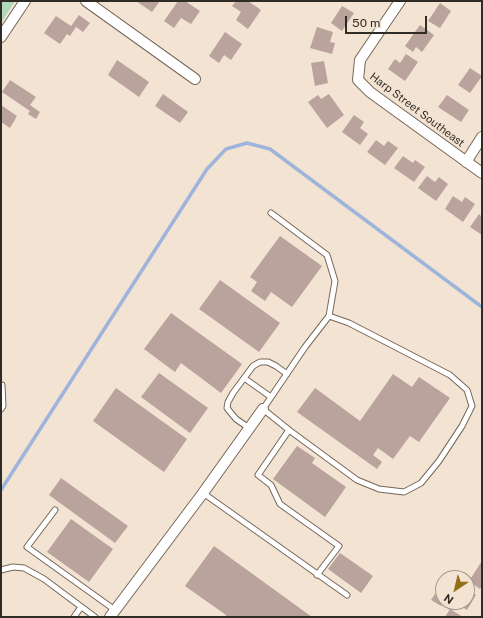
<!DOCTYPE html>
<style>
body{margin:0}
#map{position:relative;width:483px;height:618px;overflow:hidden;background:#f3e3d3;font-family:"Public Sans",sans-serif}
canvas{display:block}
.frame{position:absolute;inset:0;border:2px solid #312b25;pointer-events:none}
.north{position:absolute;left:435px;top:570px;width:40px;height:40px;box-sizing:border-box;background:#f3e3d3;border:1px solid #a5998d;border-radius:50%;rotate:215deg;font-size:11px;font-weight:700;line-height:16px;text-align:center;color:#312b25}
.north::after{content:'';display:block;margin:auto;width:14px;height:18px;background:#956f18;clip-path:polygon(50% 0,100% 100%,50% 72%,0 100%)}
.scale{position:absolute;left:345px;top:16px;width:82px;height:18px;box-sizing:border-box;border:2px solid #312b25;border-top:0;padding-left:5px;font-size:12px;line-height:14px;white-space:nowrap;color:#312b25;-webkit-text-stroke:3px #f3e3d3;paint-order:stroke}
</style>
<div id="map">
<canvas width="483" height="618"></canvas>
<div class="frame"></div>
<div class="north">N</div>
<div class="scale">50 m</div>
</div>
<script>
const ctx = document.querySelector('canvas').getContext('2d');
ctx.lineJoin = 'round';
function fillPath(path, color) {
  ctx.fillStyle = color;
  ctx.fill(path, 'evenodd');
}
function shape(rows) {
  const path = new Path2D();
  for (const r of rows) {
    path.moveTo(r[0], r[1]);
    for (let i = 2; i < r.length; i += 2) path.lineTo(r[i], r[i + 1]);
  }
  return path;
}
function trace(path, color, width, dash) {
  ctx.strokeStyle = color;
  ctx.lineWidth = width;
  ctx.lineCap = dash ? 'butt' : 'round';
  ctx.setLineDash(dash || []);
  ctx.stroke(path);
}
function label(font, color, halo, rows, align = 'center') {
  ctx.font = font + ' "Public Sans",sans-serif';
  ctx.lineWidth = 4;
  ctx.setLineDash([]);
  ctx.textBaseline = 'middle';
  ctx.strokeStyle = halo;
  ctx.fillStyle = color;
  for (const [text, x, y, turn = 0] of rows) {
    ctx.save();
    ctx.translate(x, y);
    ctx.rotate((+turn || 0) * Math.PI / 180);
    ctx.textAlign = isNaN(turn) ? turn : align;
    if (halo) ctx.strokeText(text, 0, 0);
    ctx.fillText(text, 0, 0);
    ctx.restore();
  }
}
const green = shape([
 [1,1,15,1,1,23]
]);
const stream = shape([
 [1,490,207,169,226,149,247,143,270,149,482,307]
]);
const building = shape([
 [136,1,160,1,152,12],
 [178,1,185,1,200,11,191,24,181,18,174,28,164,21],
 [236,1,248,1,261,10,248,29,236,20,241,12,232,6],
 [440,3,451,11,440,28,428,21],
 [342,6,354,13,342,31,331,23],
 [79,15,90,23,83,32,76,27,70,36,67,34,60,44,44,33,56,16,71,26],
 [420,25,434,35,422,52,416,47,413,52,405,46],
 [317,27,333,32,330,42,335,43,332,54,310,48],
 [225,32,242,44,231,60,224,55,219,63,209,56],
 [406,54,418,62,405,81,388,69,395,59,400,63],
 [117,60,149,82,139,97,108,75],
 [324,61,328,83,315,86,311,63],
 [470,68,482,76,470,93,458,85],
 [10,80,36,97,30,105,40,112,36,119,28,114,30,111,2,92],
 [163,94,188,112,180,123,155,106],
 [329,94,344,115,327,128,308,102,318,95,321,99],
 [447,95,469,110,461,122,438,107],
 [1,105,17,116,10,128,1,122],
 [354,115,364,122,360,128,368,134,360,145,342,132],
 [376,140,384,146,388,141,398,148,385,165,367,152],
 [403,156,413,163,415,160,425,167,414,182,394,168],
 [427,176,435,182,439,177,448,184,436,201,418,188],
 [453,196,462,202,465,197,475,204,463,222,445,209],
 [479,214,482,217,482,235,470,227],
 [280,236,322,266,292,307,271,292,265,301,251,291,257,282,250,277],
 [220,280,280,323,259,352,199,309],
 [171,313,242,364,221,393,181,363,175,372,144,349],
 [159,373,208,408,190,433,141,397],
 [393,374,412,387,419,377,450,398,419,442,410,436,393,459,378,448,373,455,382,462,377,469,297,412,315,388,360,421],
 [116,388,187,439,164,472,93,421],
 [297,446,315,458,312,463,346,487,325,517,273,479],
 [61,478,128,526,115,543,49,495],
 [71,519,113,549,89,582,47,552],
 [214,546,312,617,225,617,226,615,185,586],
 [340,553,373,576,361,593,328,569],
 [482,561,482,586,480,589,469,581],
 [467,590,476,595,467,610,455,602,467,602],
 [435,594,443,599,443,602,444,602,441,606,431,600],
 [450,609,463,617,445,617]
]);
const service = shape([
 [271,213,327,255,335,281,329,316],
 [329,316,349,323,450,375,467,390,472,406,462,426,439,461,421,483,404,492,379,489,357,480,289,430,263,409,305,347,329,316],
 [244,378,271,397],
 [1,409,3,406,2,385],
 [249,428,236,419,231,413,227,408,228,402,233,393,253,366,260,362,268,362,276,366,287,374],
 [289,430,258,475,271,485,280,504,339,546,317,575],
 [203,493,347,595],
 [55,510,27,547,115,610],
 [1,570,13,567,24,568,44,579,95,617],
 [74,617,81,607]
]);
const minor = shape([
 [86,1,195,79],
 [400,1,360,60,358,80,370,92,392,108,482,173],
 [1,37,25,1],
 [466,162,482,137],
 [110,617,203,493,263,409]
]);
const streetNames = [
 ["Harp Street Southeast",417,110,37]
];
fillPath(green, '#aed9bc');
trace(stream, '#9fb4db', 3.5);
fillPath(building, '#b9a39c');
trace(service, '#756759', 7);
trace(minor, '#756759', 12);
trace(service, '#fff', 5);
trace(minor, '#fff', 10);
label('11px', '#312b25', '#f3e3d3', streetNames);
</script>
